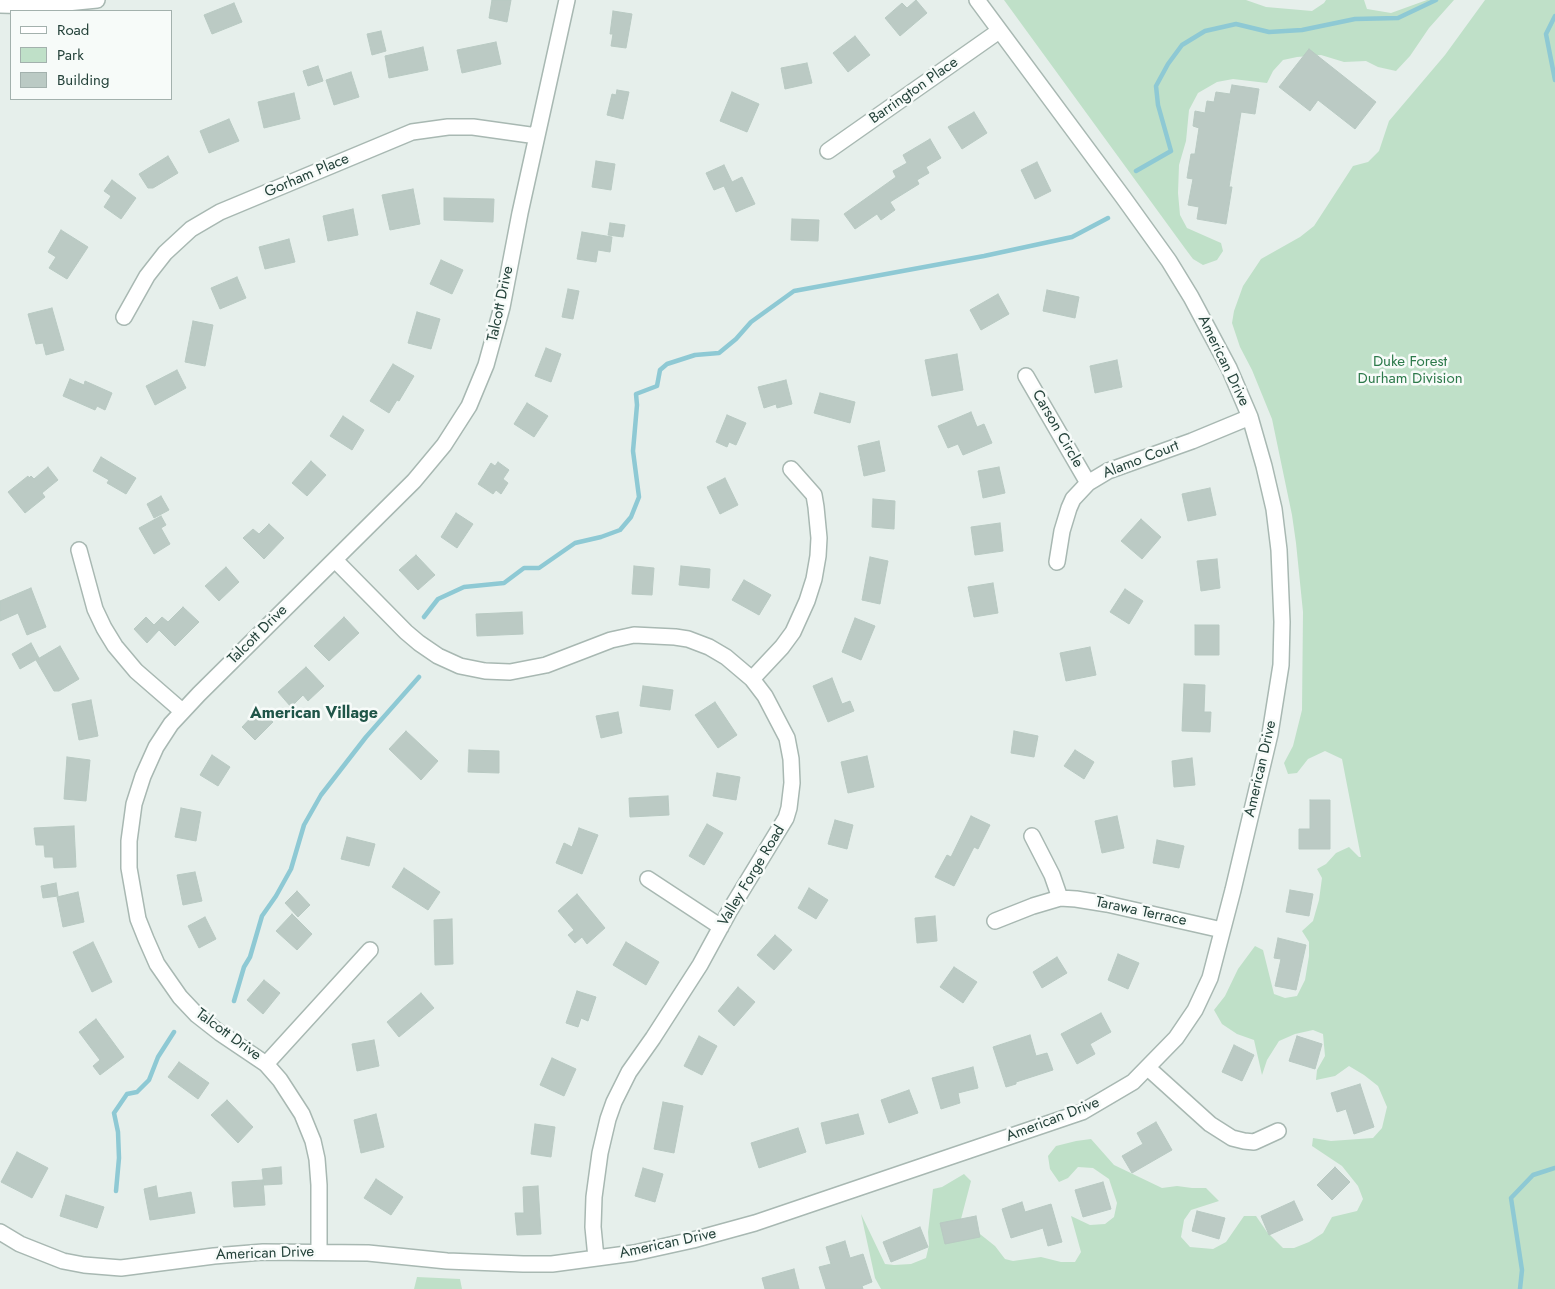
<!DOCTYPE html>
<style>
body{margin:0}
#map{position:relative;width:1555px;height:1289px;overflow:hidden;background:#e6efeb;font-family:Jost,sans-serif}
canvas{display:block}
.legend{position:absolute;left:10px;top:10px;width:162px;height:90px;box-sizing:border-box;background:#f7fbf9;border:1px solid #a3b1ad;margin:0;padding:6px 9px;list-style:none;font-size:15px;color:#24423a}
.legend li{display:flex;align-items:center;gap:10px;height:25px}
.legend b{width:25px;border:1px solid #a3b1ad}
</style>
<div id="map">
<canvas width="1555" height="1289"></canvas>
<ul class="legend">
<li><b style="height:6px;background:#fff"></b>Road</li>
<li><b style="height:14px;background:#bfe0c8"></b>Park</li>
<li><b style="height:14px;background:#bbcac4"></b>Building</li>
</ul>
</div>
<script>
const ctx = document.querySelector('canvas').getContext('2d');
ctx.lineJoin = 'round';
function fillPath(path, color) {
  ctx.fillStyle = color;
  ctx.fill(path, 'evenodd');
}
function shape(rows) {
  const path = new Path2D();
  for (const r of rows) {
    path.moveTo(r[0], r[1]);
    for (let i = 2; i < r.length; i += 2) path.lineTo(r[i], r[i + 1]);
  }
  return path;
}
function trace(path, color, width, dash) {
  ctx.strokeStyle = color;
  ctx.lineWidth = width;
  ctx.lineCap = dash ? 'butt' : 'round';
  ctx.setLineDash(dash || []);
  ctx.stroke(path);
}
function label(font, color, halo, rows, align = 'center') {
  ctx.font = font + ' Jost,sans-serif';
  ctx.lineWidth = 5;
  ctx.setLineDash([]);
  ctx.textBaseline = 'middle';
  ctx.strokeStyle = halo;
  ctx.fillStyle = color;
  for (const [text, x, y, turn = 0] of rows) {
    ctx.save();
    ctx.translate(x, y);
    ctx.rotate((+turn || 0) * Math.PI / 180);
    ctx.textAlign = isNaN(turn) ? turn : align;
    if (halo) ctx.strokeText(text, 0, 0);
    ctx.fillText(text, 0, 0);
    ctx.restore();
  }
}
const green = shape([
 [1004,0,1246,0,1266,7,1312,11,1324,3,1326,0,1364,0,1367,9,1391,13,1427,0,1454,0,1429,28,1410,56,1396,71,1378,67,1366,61,1344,62,1321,55,1297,57,1283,60,1273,71,1267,83,1233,79,1217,82,1198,93,1189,110,1186,141,1179,165,1178,193,1180,215,1187,228,1221,243,1223,251,1217,260,1203,265,1193,259,1184,247],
 [1485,0,1555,0,1555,1289,881,1289,875,1278,861,1214,885,1264,894,1265,911,1264,926,1258,929,1245,928,1232,933,1189,942,1187,964,1174,971,1181,961,1219,968,1227,980,1234,995,1246,1005,1259,1013,1261,1041,1257,1061,1262,1075,1262,1081,1252,1071,1216,1090,1225,1105,1224,1114,1217,1117,1203,1109,1179,1093,1168,1078,1167,1068,1178,1059,1182,1050,1169,1048,1156,1056,1146,1076,1141,1091,1139,1114,1165,1162,1188,1177,1186,1192,1188,1206,1188,1219,1201,1191,1210,1184,1220,1181,1237,1190,1247,1213,1249,1226,1242,1244,1216,1256,1216,1267,1232,1283,1248,1294,1248,1309,1242,1323,1233,1332,1217,1357,1211,1363,1199,1358,1186,1342,1166,1312,1146,1313,1138,1331,1141,1373,1138,1382,1128,1387,1107,1378,1086,1364,1075,1349,1066,1335,1076,1316,1080,1317,1070,1325,1056,1323,1034,1313,1030,1295,1034,1279,1041,1267,1060,1262,1075,1254,1040,1237,1034,1222,1024,1214,1010,1225,996,1238,969,1255,946,1263,950,1274,994,1285,998,1297,996,1305,980,1309,956,1309,942,1302,931,1313,921,1319,900,1322,878,1317,869,1326,864,1336,853,1349,847,1359,857,1361,857,1342,759,1325,751,1308,759,1297,773,1288,774,1284,763,1293,746,1302,710,1303,612,1296,543,1292,515,1272,419,1252,370,1240,347,1232,323,1234,311,1243,286,1261,259,1300,237,1314,226,1353,166,1368,162,1379,151,1389,121,1445,55],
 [417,1277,460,1279,462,1289,414,1289]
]);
const stream = shape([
 [1555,16,1546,34,1555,80],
 [1136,171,1171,151,1158,105,1156,86,1168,64,1182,45,1205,31,1236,24,1269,32,1302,30,1355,19,1398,18,1436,0],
 [424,617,438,599,464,587,504,583,524,568,539,568,575,543,601,537,620,530,631,517,639,497,633,451,637,405,636,394,657,386,660,370,667,364,695,355,719,353,736,339,751,322,794,291,984,256,1072,237,1108,218],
 [234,1001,244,967,250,957,262,916,276,896,291,869,304,825,321,795,366,737,419,677],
 [116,1191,119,1158,118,1132,114,1113,127,1094,137,1092,149,1080,158,1057,174,1032],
 [1520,1289,1522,1270,1511,1198,1533,1175,1555,1168]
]);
const building = shape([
 [492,0,511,0,507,22,489,18,492,0],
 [916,0,927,13,900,36,885,18,902,3,907,8,916,0],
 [234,3,242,22,212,34,204,15,234,3],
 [613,11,632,14,626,48,611,46,613,34,610,34,613,11],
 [381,31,386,51,372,55,367,34,381,31],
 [855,36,870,55,848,72,833,53,855,36],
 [496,42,501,64,462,73,457,50,496,42],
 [423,47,428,70,389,78,385,56,423,47],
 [1309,49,1376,102,1355,129,1318,100,1310,111,1279,87,1309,49],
 [807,63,812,83,785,89,781,68,807,63],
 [318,66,323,81,308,86,303,71,318,66],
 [351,72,359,97,334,105,326,80,351,72],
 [1232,85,1259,89,1255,114,1241,112,1229,187,1232,187,1226,224,1197,219,1199,207,1188,205,1193,179,1187,178,1191,154,1195,154,1199,128,1193,126,1195,111,1205,113,1207,101,1214,102,1216,92,1230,94,1232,85],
 [617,90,629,92,623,119,607,115,612,94,616,95,617,90],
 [732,92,759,104,747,132,720,121,732,92],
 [294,93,300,119,264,128,258,102,294,93],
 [974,112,987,133,962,149,948,127,974,112],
 [229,119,239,141,209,153,200,131,229,119],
 [930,139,941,158,926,167,929,173,917,180,919,184,890,202,895,210,881,220,877,214,855,229,844,214,896,177,893,171,907,163,903,155,930,139],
 [168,156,178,173,153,188,148,188,139,174,168,156],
 [596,161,615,164,611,190,592,187,596,161],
 [1037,162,1051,191,1035,199,1021,170,1037,162],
 [724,165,732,182,742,177,755,204,736,212,724,186,714,190,706,173,724,165],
 [112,180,136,198,121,219,104,207,111,196,104,191,112,180],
 [413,189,420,224,390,230,382,195,413,189],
 [444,198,494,199,493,222,444,220,444,198],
 [353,209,358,235,328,241,323,216,353,209],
 [792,219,819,220,818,241,791,240,792,219],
 [610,223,625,225,623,237,608,235,610,223],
 [61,230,88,247,67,279,49,268,56,257,48,252,61,230],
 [582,232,612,237,610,252,598,250,596,262,577,259,582,232],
 [289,239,295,262,265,269,259,247,289,239],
 [441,260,463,270,452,294,430,284,441,260],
 [237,277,246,298,220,309,211,288,237,277],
 [568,289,579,291,573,319,562,317,568,289],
 [1047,290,1079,297,1075,318,1043,311,1047,290],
 [998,294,1009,314,981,330,970,310,998,294],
 [52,308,64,350,46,355,43,343,36,344,28,314,52,308],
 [417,312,440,319,431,349,408,343,417,312],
 [193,321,213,325,205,366,185,362,193,321],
 [546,348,561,354,551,382,535,376,546,348],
 [957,354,963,390,932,396,925,360,957,354],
 [1117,360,1122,387,1095,393,1090,366,1117,360],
 [393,364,414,376,399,401,397,400,389,413,370,401,393,364],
 [177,370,186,388,155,405,146,386,177,370],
 [70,379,84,385,85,381,112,393,105,410,97,406,95,410,63,396,70,379],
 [786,380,792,404,777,408,776,404,764,408,758,387,786,380],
 [820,393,855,402,850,423,814,413,820,393],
 [527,403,548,416,534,437,514,424,527,403],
 [971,412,977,427,984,424,992,443,963,455,958,444,948,448,938,426,971,412],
 [727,415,746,423,736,445,729,442,727,447,716,442,727,415],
 [343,416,364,430,352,450,330,436,343,416],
 [879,441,885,471,864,476,858,446,879,441],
 [101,457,136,478,126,494,107,483,109,480,93,471,101,457],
 [311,461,326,475,307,496,292,483,311,461],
 [498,462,509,470,503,479,508,483,501,494,496,490,493,494,478,484,491,463,495,466,498,462],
 [48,467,58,480,42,493,45,497,25,513,8,492,28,476,29,478,31,476,34,479,48,467],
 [999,467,1005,493,983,498,978,471,999,467],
 [725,478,738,505,720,514,707,487,725,478],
 [1210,488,1216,515,1188,521,1182,494,1210,488],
 [161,496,169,510,154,518,147,504,161,496],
 [873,499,895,501,894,529,872,527,873,499],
 [456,513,473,524,457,548,441,537,456,513],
 [161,516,166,525,161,528,170,544,154,554,139,528,161,516],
 [1141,519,1161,537,1142,559,1121,541,1141,519],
 [1000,523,1003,551,975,555,971,527,1000,523],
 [269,524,284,538,264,559,243,538,253,529,259,534,269,524],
 [416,555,435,575,418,590,399,570,416,555],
 [870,557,888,561,880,604,862,600,870,557],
 [1217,559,1220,588,1201,591,1197,561,1217,559],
 [634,566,654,568,652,595,632,594,634,566],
 [681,566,710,569,709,588,679,585,681,566],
 [226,567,239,582,219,601,205,586,226,567],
 [744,580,771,595,759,615,732,600,744,580],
 [993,583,998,613,974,617,968,587,993,583],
 [31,588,46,627,27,635,18,613,0,621,0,601,31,588],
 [1125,589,1143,601,1129,624,1110,612,1125,589],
 [183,607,199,622,175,646,159,630,147,643,134,629,146,617,154,625,162,617,168,622,183,607],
 [522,612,523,634,477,636,476,614,522,612],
 [344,617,359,633,329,661,314,646,344,617],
 [855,618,875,626,861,660,842,652,855,618],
 [1195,625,1219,625,1219,655,1195,655,1195,625],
 [31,643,39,658,20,669,12,654,31,643],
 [60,646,79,679,59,691,54,691,36,660,60,646],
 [1090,647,1096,675,1066,681,1060,653,1090,647],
 [306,667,324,686,308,701,303,695,291,707,278,692,306,667],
 [832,678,842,704,850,701,854,711,828,722,813,686,832,678],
 [1184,684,1205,685,1204,712,1211,712,1210,732,1182,731,1184,684],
 [643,686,673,690,670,710,640,706,643,686],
 [91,700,98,736,79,740,72,704,91,700],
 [715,702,737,735,718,748,695,715,715,702],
 [259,709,273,722,255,740,242,727,259,709],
 [618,712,622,733,601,738,596,716,618,712],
 [406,731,438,761,421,780,389,749,406,731],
 [1014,731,1038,736,1034,757,1011,753,1014,731],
 [469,750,499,751,499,773,468,772,469,750],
 [1075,750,1094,762,1084,779,1064,766,1075,750],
 [212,755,230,767,218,786,200,775,212,755],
 [867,756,874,787,848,793,841,762,867,756],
 [67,757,90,760,86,801,64,799,67,757],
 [1192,758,1195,785,1174,787,1172,761,1192,758],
 [717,773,740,777,736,800,713,796,717,773],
 [668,796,669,815,630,817,629,798,668,796],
 [1310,800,1330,800,1330,849,1299,849,1299,829,1310,829,1310,800],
 [181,808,201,812,196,841,175,837,181,808],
 [971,816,990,825,978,849,974,847,954,886,935,877,947,855,951,857,971,816],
 [1117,816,1124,848,1102,853,1095,821,1117,816],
 [835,820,853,825,847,849,828,844,835,820],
 [707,824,723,833,704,865,689,856,707,824],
 [74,826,76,867,54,868,53,857,45,857,44,845,36,845,34,828,74,826],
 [579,828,598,835,582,874,556,863,564,843,572,847,579,828],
 [347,837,375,844,369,866,341,859,347,837],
 [1157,840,1184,846,1179,868,1153,863,1157,840],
 [404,868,440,892,428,910,392,887,404,868],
 [195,872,202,901,183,905,177,875,195,872],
 [56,883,58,896,43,898,41,886,56,883],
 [809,888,828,900,816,919,798,908,809,888],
 [1290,890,1313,894,1309,916,1286,912,1290,890],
 [297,891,310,905,298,917,285,903,297,891],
 [78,892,84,922,63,927,57,897,78,892],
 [577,894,605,928,587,944,582,937,575,943,568,935,574,930,558,911,577,894],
 [292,914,312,934,297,950,276,931,292,914],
 [935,916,937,941,917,943,915,918,935,916],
 [205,917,216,939,199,948,188,926,205,917],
 [452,919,453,964,435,965,434,920,452,919],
 [775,935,792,950,774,970,757,955,775,935],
 [1278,938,1306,945,1296,990,1275,986,1281,959,1274,958,1278,938],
 [93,942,112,982,92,992,73,952,93,942],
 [626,942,659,962,646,985,613,965,626,942],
 [1118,954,1139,963,1128,989,1108,980,1118,954],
 [1057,957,1067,973,1042,988,1033,972,1057,957],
 [954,967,977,982,963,1003,940,987,954,967],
 [264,980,280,993,263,1014,247,1000,264,980],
 [738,987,755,1002,734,1026,718,1011,738,987],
 [577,991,596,997,588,1021,581,1018,578,1027,566,1023,577,991],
 [421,993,434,1008,399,1037,387,1022,421,993],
 [1101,1013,1111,1032,1090,1044,1095,1054,1077,1064,1061,1034,1101,1013],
 [96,1019,124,1057,100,1075,93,1066,100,1060,79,1032,96,1019],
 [1030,1035,1036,1056,1047,1053,1053,1070,1016,1082,1016,1084,1006,1087,993,1047,1030,1035],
 [699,1036,717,1046,702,1075,684,1066,699,1036],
 [1297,1036,1322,1044,1315,1069,1289,1061,1297,1036],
 [374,1040,379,1066,357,1071,352,1044,374,1040],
 [1234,1045,1254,1055,1242,1081,1222,1072,1234,1045],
 [552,1058,576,1069,564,1096,540,1085,552,1058],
 [179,1062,209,1083,198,1099,168,1077,179,1062],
 [973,1067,978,1088,958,1093,960,1103,941,1109,932,1078,973,1067],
 [1360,1084,1374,1127,1354,1134,1346,1109,1337,1112,1331,1093,1360,1084],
 [909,1090,918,1113,889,1123,881,1100,909,1090],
 [227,1100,253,1127,238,1143,211,1115,227,1100],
 [663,1102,683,1106,674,1153,654,1149,663,1102],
 [376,1114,384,1147,361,1153,354,1120,376,1114],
 [858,1114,864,1134,826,1144,821,1123,858,1114],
 [1156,1122,1172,1150,1132,1173,1122,1156,1143,1144,1137,1133,1156,1122],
 [535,1124,555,1127,551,1157,531,1154,535,1124],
 [798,1128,806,1152,759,1168,751,1143,798,1128],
 [17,1152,48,1168,32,1198,1,1182,17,1152],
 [281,1167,282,1184,264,1185,262,1169,281,1167],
 [1335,1167,1350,1182,1332,1200,1317,1185,1335,1167],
 [643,1168,663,1174,655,1202,635,1196,643,1168],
 [376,1179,403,1197,391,1215,364,1198,376,1179],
 [263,1180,265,1205,234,1207,232,1182,263,1180],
 [1103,1182,1111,1209,1083,1217,1075,1190,1103,1182],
 [156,1186,158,1198,191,1192,195,1213,150,1220,144,1189,156,1186],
 [538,1186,541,1234,517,1235,515,1213,524,1213,523,1187,538,1186],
 [66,1195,104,1207,97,1228,60,1216,66,1195],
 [1294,1201,1303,1220,1269,1235,1261,1216,1294,1201],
 [1022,1202,1025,1212,1051,1204,1062,1242,1048,1246,1043,1228,1011,1238,1002,1209,1022,1202],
 [1197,1211,1225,1218,1219,1239,1192,1231,1197,1211],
 [976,1216,980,1237,945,1244,940,1223,976,1216],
 [920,1227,928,1247,891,1262,883,1242,920,1227],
 [845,1241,850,1258,863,1254,872,1282,862,1286,863,1289,826,1289,819,1267,831,1264,826,1247,845,1241],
 [794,1269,799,1289,765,1289,762,1278,794,1269]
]);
const minor = shape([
 [0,5,36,6,97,0],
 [828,151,999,31],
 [124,317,147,276,165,253,191,229,220,212,412,132,448,127,473,127,537,136],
 [1026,376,1088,483],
 [79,550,95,609,104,628,115,646,136,671,182,711],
 [335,560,406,632,419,643,438,656,460,666,485,671,510,672,546,665,611,640,634,635,675,637,688,639,709,647,726,657,752,679,765,696,787,738,791,759,792,783,789,808,786,818,730,910,700,965,653,1038,629,1072,614,1102,608,1119,600,1153,594,1197,593,1227,596,1258],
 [1057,562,1062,531,1069,508,1073,499,1088,483,1108,471,1192,441,1250,417],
 [752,679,782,647,793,632,807,601,814,579,818,556,819,538,816,507,814,495,791,469],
 [1032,836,1052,875,1060,898],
 [648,879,721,927],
 [995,921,1033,906,1060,898,1076,899,1107,904,1222,930],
 [266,1064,370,950],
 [1148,1068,1210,1124,1232,1138,1244,1141,1254,1142,1278,1131],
 [0,1232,20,1244,63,1261,84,1265,121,1268,214,1256,263,1252,368,1253,447,1261,523,1264,552,1264,634,1253,693,1240,755,1223,1082,1112,1133,1082,1176,1038,1195,1010,1210,978,1233,890,1270,734,1281,665,1282,622,1279,550,1274,509,1264,466,1250,417,1229,368,1191,297,1169,261,1123,197,977,0],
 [319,1252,319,1185,317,1159,313,1141,302,1114,280,1080,266,1064,220,1033,197,1015,180,997,157,964,146,939,138,919,129,868,129,841,134,804,143,776,156,747,171,724,199,694,414,481,444,445,469,406,486,365,502,307,520,213,567,0]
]);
const streetNames = [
 ["Barrington Place",914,91,-35],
 ["Gorham Place",307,176,-23],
 ["Talcott Drive",501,304,-78],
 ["American Drive",1223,361,64],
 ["Carson Circle",1057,429,60],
 ["Alamo Court",1141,460,-21],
 ["Talcott Drive",258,635,-45],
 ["American Drive",1261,769,-77],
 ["Valley Forge Road",752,876,-59],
 ["Tarawa Terrace",1141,912,12],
 ["Talcott Drive",228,1035,36],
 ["American Drive",1053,1120,-21],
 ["American Drive",668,1244,-12],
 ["American Drive",265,1254,-2]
];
const parkNames = [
 ["Duke Forest",1410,362],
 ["Durham Division",1410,379]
];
const neighbourhoodNames = [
 ["American Village",314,714]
];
fillPath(green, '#bfe0c8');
trace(stream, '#8ec9d4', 4.5);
fillPath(building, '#bbcac4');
trace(building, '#b8c9c2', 1);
trace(minor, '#a8b8b2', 18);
trace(minor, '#fff', 15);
label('15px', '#24423a', '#f7fbf9', streetNames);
label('15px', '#2d7a4b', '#f7fbf9', parkNames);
label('bold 16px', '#1f5548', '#f7fbf9', neighbourhoodNames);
</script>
